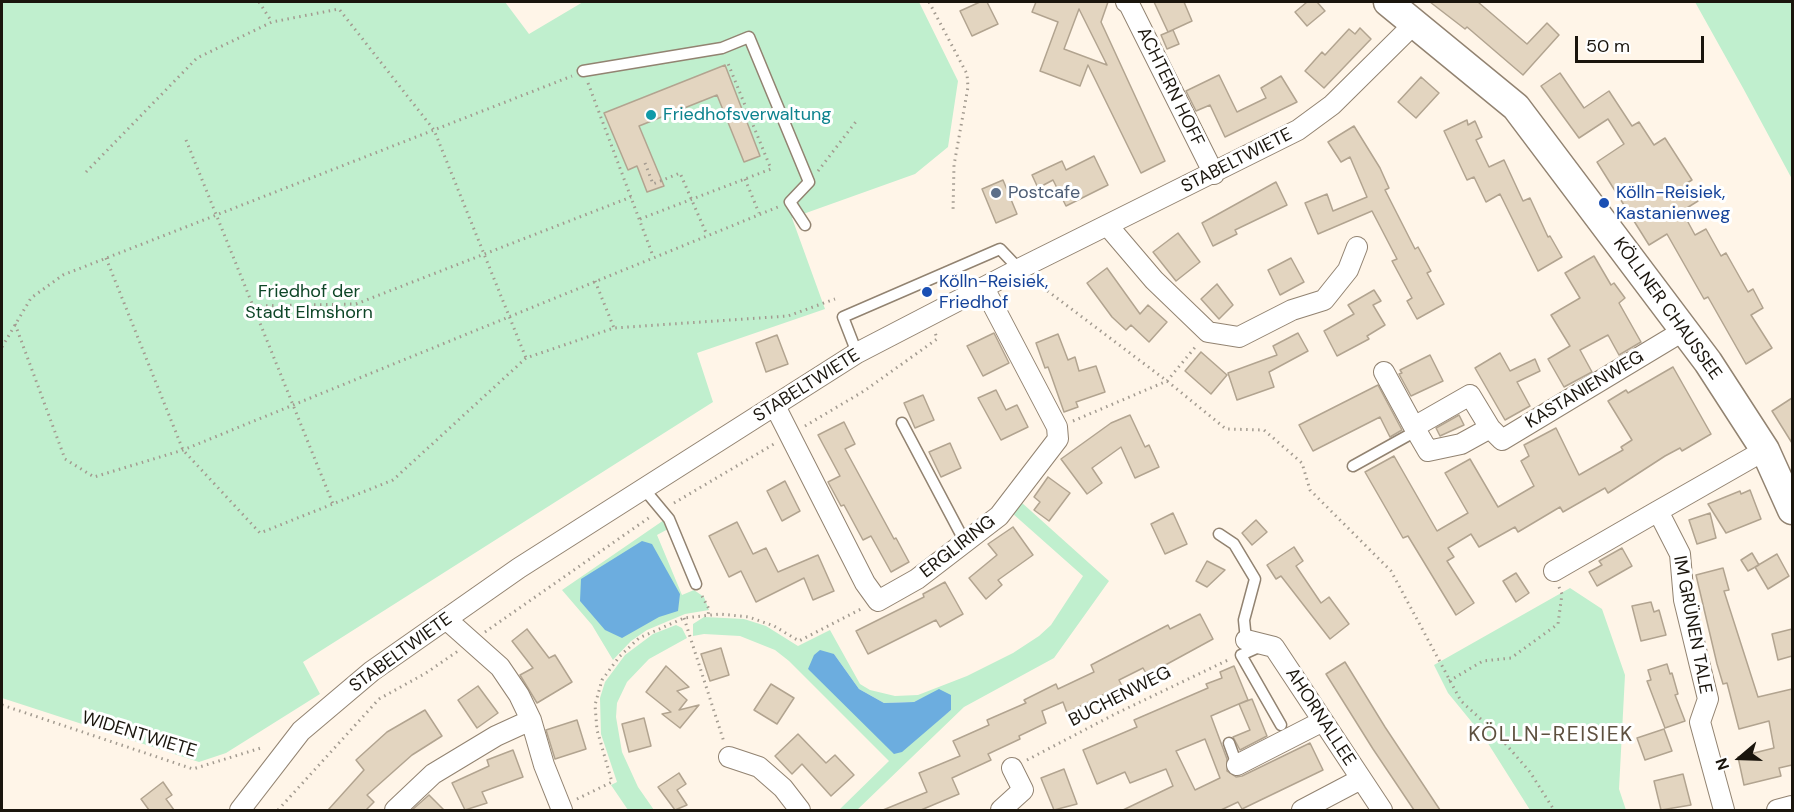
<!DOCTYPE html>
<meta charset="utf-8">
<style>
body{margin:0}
#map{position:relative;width:1794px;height:812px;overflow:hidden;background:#fff5e8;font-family:"DM Sans",sans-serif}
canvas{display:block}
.frame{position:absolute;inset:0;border:3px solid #1a150d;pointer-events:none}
.north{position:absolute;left:1710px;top:728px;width:60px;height:60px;-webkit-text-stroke:4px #fff;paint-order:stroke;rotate:251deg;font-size:16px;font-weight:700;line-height:24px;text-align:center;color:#1a150d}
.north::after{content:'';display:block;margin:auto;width:21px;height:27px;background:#1a150d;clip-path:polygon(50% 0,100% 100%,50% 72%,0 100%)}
.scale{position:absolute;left:1575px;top:36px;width:129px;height:27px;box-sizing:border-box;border:3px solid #1a150d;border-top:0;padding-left:8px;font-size:18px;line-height:21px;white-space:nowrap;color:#1a150d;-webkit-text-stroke:4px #fff;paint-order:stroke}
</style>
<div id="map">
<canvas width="1794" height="812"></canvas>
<div class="frame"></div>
<div class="north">N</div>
<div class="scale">50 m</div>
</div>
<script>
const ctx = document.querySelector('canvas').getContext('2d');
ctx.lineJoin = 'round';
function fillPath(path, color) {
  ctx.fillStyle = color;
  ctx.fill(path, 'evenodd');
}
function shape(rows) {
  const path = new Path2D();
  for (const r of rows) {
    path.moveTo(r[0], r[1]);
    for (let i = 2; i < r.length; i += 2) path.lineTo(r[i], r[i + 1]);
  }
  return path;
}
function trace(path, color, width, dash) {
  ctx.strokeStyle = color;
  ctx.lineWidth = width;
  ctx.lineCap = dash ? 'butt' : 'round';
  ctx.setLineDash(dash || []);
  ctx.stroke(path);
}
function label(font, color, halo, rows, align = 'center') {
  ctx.font = font + ' "DM Sans",sans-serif';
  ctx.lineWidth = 6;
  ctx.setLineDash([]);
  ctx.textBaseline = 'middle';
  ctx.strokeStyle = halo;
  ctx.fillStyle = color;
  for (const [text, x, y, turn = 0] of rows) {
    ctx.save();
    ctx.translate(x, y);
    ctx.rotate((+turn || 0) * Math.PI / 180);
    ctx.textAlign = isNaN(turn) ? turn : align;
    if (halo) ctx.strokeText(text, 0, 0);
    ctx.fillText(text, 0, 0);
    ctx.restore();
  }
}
const green = shape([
 [2,2,505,2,529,34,583,2,919,2,958,81,948,147,915,174,792,218,825,309,697,353,713,402,303,662,320,694,226,753,199,762,2,698],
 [1695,2,1792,2,1792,179,1743,88],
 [1021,502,1109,581,1054,658,964,707,857,810,839,810,889,761,789,661,775,650,740,636,704,634,693,636,693,624,704,617,744,619,766,626,798,646,830,630,860,684,870,690,895,696,918,695,967,676,1013,653,1039,636,1051,625,1083,576,1012,513],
 [834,654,859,689,884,703,914,702,939,690,951,710,926,730,808,669],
 [664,520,668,529,657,535,682,595,694,590,704,597,709,610,685,614,647,630,631,641,613,660,592,625,562,590],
 [1570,588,1602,609,1625,675,1619,789,1626,810,1530,810,1484,737,1448,693,1434,665],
 [676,625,682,628,687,638,649,659,627,682,617,703,616,717,622,752,638,787,654,810,628,810,611,785,617,782,601,734,600,698,605,682,625,655,653,634]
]);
const water = shape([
 [642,541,652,544,680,594,678,611,659,617,622,638,605,630,580,601,581,579],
 [820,650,834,654,859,689,884,703,914,702,939,689,951,695,951,710,902,752,894,754,808,669,814,655]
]);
const building = shape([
 [980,2,987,2,998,24,972,36,960,11,980,2],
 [1036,2,1108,2,1101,22,1165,161,1141,173,1088,65,1080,86,1040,71,1058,22,1032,12,1036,2],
 [1079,9,1107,65,1064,49,1079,9],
 [1154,2,1184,2,1192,21,1168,32,1154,2],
 [1307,2,1317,2,1325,11,1307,26,1295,12,1307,2],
 [1430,2,1478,2,1527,44,1547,23,1559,35,1523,75,1467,27,1465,29,1430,2],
 [1360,28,1371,39,1324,88,1305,71,1322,52,1325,55,1349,29,1355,34,1360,28],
 [1173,30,1179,44,1167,49,1161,35,1173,30],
 [725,65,760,156,744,162,717,95,639,126,664,186,647,192,637,166,628,170,604,113,725,65],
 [1560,73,1584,108,1609,91,1632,126,1639,122,1654,145,1665,138,1692,180,1687,183,1698,201,1682,211,1695,235,1706,229,1721,256,1726,253,1748,292,1753,289,1763,308,1751,315,1772,348,1746,364,1708,297,1704,299,1667,234,1649,245,1597,162,1624,144,1608,119,1579,138,1541,86,1560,73],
 [1219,75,1237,112,1266,98,1261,88,1281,76,1297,102,1225,137,1210,105,1196,111,1186,91,1219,75],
 [1421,77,1439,93,1416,118,1398,102,1421,77],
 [1467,120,1468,125,1475,121,1482,137,1476,140,1489,167,1504,160,1523,201,1530,198,1548,237,1550,236,1562,257,1538,271,1500,194,1486,202,1474,177,1467,180,1444,131,1467,120],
 [1354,126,1380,168,1389,188,1385,190,1415,249,1418,247,1431,271,1427,273,1444,304,1417,319,1407,301,1412,298,1392,261,1397,259,1372,211,1318,234,1305,203,1327,194,1333,211,1367,197,1350,157,1341,162,1328,142,1354,126],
 [1094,156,1108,185,1066,206,1053,180,1038,188,1032,175,1062,161,1066,170,1094,156],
 [1003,180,1017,214,996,223,982,189,1003,180],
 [1276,182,1287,205,1235,230,1237,234,1213,246,1202,223,1276,182],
 [1178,233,1200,262,1176,281,1153,252,1178,233],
 [1594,256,1611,285,1614,283,1625,298,1619,303,1641,342,1619,355,1608,335,1580,350,1592,372,1564,387,1548,359,1570,346,1551,315,1580,298,1565,273,1594,256],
 [1291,258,1304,282,1280,295,1268,270,1291,258],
 [1107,268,1140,314,1148,305,1167,322,1149,342,1131,325,1126,330,1112,317,1087,283,1107,268],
 [1217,284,1233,305,1219,319,1201,299,1217,284],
 [1374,290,1381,301,1373,305,1385,325,1367,336,1369,339,1337,356,1324,331,1354,314,1348,305,1374,290],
 [994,333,1009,363,983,376,967,346,994,333],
 [1298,333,1308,351,1269,372,1274,387,1237,400,1228,373,1277,355,1273,346,1298,333],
 [1058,334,1068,360,1075,357,1079,371,1096,366,1105,392,1076,402,1078,407,1064,412,1051,375,1048,367,1045,368,1036,343,1058,334],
 [777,335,788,364,766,372,756,343,777,335],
 [1201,352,1227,375,1211,394,1185,371,1201,352],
 [1500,353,1510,371,1535,359,1540,371,1517,382,1530,406,1505,420,1475,368,1500,353],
 [1430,355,1443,381,1411,396,1399,374,1402,373,1400,370,1430,355],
 [1673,367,1711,434,1682,451,1680,448,1665,456,1608,493,1605,488,1563,512,1560,507,1518,532,1515,527,1479,547,1471,534,1448,548,1454,557,1447,561,1474,603,1456,615,1408,536,1403,538,1365,472,1394,456,1437,531,1468,513,1445,473,1470,459,1498,507,1534,486,1521,461,1529,456,1524,445,1556,428,1579,475,1623,450,1621,447,1632,440,1608,401,1626,390,1628,393,1673,367],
 [1378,385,1402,430,1390,437,1380,417,1313,451,1299,425,1378,385],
 [996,390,1006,410,1017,405,1028,427,1001,440,978,398,996,390],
 [923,395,934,420,915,428,904,403,923,395],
 [1792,398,1792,443,1772,411,1792,398],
 [1130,415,1145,447,1149,445,1159,467,1135,478,1121,447,1092,468,1102,483,1087,494,1061,459,1111,423,1130,415],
 [1459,415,1464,425,1440,436,1436,428,1459,415],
 [844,422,855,444,845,449,894,539,896,538,909,562,891,572,871,536,863,540,844,505,841,506,828,482,840,476,818,435,844,422],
 [950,443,961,468,941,477,929,452,950,443],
 [1048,477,1070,493,1049,521,1034,510,1040,502,1034,497,1048,477],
 [785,481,800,511,782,521,767,491,785,481],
 [1750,490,1761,519,1726,533,1708,504,1740,491,1741,494,1750,490],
 [1173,513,1187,544,1165,554,1151,524,1173,513],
 [1710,513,1716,538,1697,544,1689,520,1710,513],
 [1256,520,1267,532,1252,545,1242,533,1256,520],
 [737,522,753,554,766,548,778,572,818,555,834,591,813,600,804,578,756,602,741,571,729,577,709,536,737,522],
 [1013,527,1033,555,998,580,1002,585,986,599,969,578,997,555,988,544,1013,527],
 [1294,547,1303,561,1296,566,1321,603,1329,597,1349,624,1330,639,1281,576,1276,579,1267,565,1294,547],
 [1622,548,1632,566,1597,586,1589,572,1602,565,1599,561,1622,548],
 [1752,553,1759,565,1748,571,1741,560,1752,553],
 [1777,554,1789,576,1768,589,1755,567,1777,554],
 [1207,561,1225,570,1207,587,1196,581,1207,561],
 [1723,568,1729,590,1724,591,1758,697,1792,689,1792,765,1779,768,1781,776,1744,785,1738,757,1774,748,1769,721,1739,729,1727,683,1723,684,1717,664,1696,575,1723,568],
 [1516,573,1529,593,1516,602,1503,581,1516,573],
 [945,582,963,614,940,627,936,620,868,654,856,631,924,597,923,594,945,582],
 [1651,602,1654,612,1659,610,1666,635,1641,641,1632,606,1651,602],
 [1200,614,1213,639,1147,675,1143,668,1119,680,1124,690,1107,698,1105,694,1067,713,1063,702,1042,711,1046,723,1019,736,1020,739,988,754,991,760,952,778,959,794,921,810,883,810,927,792,919,773,960,756,953,741,989,725,987,720,1026,703,1024,700,1056,684,1058,689,1094,672,1091,665,1168,625,1170,629,1200,614],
 [527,629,549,658,555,655,572,682,537,703,520,675,533,668,512,641,527,629],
 [1792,629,1792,656,1778,660,1772,634,1792,629],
 [721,648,729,675,710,681,701,654,721,648],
 [1345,662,1385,727,1440,810,1414,810,1373,749,1326,674,1345,662],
 [1667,664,1670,674,1672,673,1678,694,1675,695,1685,721,1665,728,1647,681,1651,680,1648,670,1667,664],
 [666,666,689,687,677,691,687,700,679,710,699,705,680,728,662,714,671,712,646,692,666,666],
 [1234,666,1248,700,1211,716,1227,759,1227,771,1236,777,1242,776,1310,743,1323,770,1242,809,1238,802,1221,810,1123,810,1173,786,1166,769,1130,783,1125,772,1097,784,1083,750,1137,727,1134,720,1208,688,1206,684,1222,678,1220,672,1234,666],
 [1205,739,1220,778,1195,790,1176,751,1205,739],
 [771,684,794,698,777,724,754,710,771,684],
 [478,686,498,713,477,728,458,700,478,686],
 [1252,699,1267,736,1240,750,1233,737,1250,730,1239,704,1252,699],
 [425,710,442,736,412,755,367,795,374,802,366,810,328,810,364,770,356,760,387,732,425,710],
 [644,718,651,746,629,752,622,724,644,718],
 [577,720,586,749,555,759,546,730,577,720],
 [1664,729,1672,751,1645,760,1637,738,1664,729],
 [798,734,826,763,835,755,854,775,831,796,802,764,792,774,775,756,798,734],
 [513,750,523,777,482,792,487,803,465,810,452,783,489,766,487,760,513,750],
 [1064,769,1077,804,1054,810,1041,778,1064,769],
 [679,773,686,784,677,790,687,805,675,810,658,787,679,773],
 [1683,774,1691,805,1661,810,1654,781,1683,774],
 [163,782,172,795,166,799,174,810,149,810,141,799,163,782],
 [429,795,444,810,412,810,429,795]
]);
const path = shape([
 [259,2,272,22],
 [929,2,967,74,968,87,954,165,953,212],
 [588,83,653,256],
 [186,140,333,504],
 [645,163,653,184,680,173,707,235],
 [818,171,858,119],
 [86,172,197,58,272,22,339,9,434,130,526,358],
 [745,179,759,213],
 [640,219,771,169,727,61],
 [106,258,183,450,260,533,393,480,526,358,614,328,788,316,835,299],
 [1033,280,1167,381,1226,429,1264,430,1302,463,1310,490,1391,571,1461,701,1496,733,1530,772,1554,810],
 [595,281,614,328],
 [254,306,356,304,631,197],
 [15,324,65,459,94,477,183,450,778,207],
 [2,347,31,298,63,275,572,76],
 [1073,421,1167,381,1197,345],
 [805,426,864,391,937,339,935,332],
 [674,503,774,444],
 [702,596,709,609,708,615],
 [684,618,724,742],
 [485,632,650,517],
 [1449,681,1483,661,1511,658,1558,624,1562,594,1559,587],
 [2,705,193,769,264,747],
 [1027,760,1115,714,1228,660],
 [577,799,612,782,597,730,595,705,602,680,619,657,639,638,684,618,720,614,749,617,774,626,799,641,863,608],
 [278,810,379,699,426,673,458,651]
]);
const lane = shape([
 [583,71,722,48,749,37,809,182,790,202,805,225],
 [857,353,843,317,1000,249,1019,269],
 [902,423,966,544],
 [1353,466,1416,431],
 [644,489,669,519,696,584],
 [1219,534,1234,544,1255,579,1244,620,1246,640],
 [1261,646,1241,655,1281,725],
 [1229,743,1237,765]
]);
const street = shape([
 [1126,2,1129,4,1214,174],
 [1108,226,1154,280,1208,332,1239,337,1292,310,1324,300,1348,270,1357,247],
 [1384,372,1414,427],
 [775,406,865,583,878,601,917,579,999,516,1058,439,1057,427,984,288],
 [1490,428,1470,395,1414,427,1428,451,1461,444,1490,428,1502,440,1683,331],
 [1554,571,1658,511],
 [446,619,500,667,519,695,531,720,544,765,562,810],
 [1246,640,1274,647,1382,810],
 [729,757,759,767,783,788,800,810],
 [1237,765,1323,721],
 [240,810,301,731,372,671,519,568,857,353,1019,269,1298,130,1332,105,1415,23],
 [395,810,433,774,496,736,531,720],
 [1001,810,1023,790,1012,768],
 [1302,810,1361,779],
 [1724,810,1700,722,1708,699,1684,600,1680,554,1658,511,1765,450],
 [1777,810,1792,806]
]);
const secondary = shape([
 [1388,2,1516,107,1708,362,1765,450,1792,510]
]);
const markers = [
 [651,115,6,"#0f9aa8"],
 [996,193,6,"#5c6f8a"],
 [1604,203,6,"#1a4fb4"],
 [927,292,6,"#1a4fb4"]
];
const streetNames = [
 ["ACHTERN HOFF",1170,87,64],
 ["STABELTWIETE",1237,161,-27],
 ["KÖLLNER CHAUSSEE",1667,309,54],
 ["STABELTWIETE",807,386,-32],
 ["KASTANIENWEG",1585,390,-31],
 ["ERGLIRING",958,547,-38],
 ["IM GRÜNEN TALE",1692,625,79],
 ["STABELTWIETE",401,653,-36],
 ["BUCHENWEG",1120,697,-27],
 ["AHORNALLEE",1320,717,57],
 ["WIDENTWIETE",139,735,17]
];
const cultureNames = [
 ["Friedhofsverwaltung",663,115]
];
const serviceNames = [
 ["Postcafe",1008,193]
];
const transitNames = [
 ["Kölln-Reisiek,",1616,193],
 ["Kastanienweg",1616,214],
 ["Kölln-Reisiek,",939,282],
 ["Friedhof",939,303]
];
const parkNames = [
 ["Friedhof der",309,292],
 ["Stadt Elmshorn",309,313]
];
const quarterNames = [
 ["KÖLLN-REISIEK",1551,735]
];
fillPath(green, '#c0efce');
fillPath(water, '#6caddf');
fillPath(building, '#e3d5c0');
trace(building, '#b2a490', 1.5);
trace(lane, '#928371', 13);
trace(street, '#928371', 22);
trace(secondary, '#928371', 31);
trace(path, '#a39b90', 3, [1.5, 4.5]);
trace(lane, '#fff', 10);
trace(street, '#fff', 20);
trace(secondary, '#fff', 28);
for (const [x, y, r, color] of markers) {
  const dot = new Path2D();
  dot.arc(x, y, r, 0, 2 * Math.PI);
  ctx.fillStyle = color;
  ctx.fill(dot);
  trace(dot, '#fff', 2);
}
label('18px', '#1a150d', '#fff', streetNames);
label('18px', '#0d838f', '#fff', cultureNames, 'left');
label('18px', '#4e5e75', '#fff', serviceNames, 'left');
label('18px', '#164399', '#fff', transitNames, 'left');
label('18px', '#0e4627', '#fff', parkNames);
ctx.letterSpacing = '1.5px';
label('21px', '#5e503f', '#fff', quarterNames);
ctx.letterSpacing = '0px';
</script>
